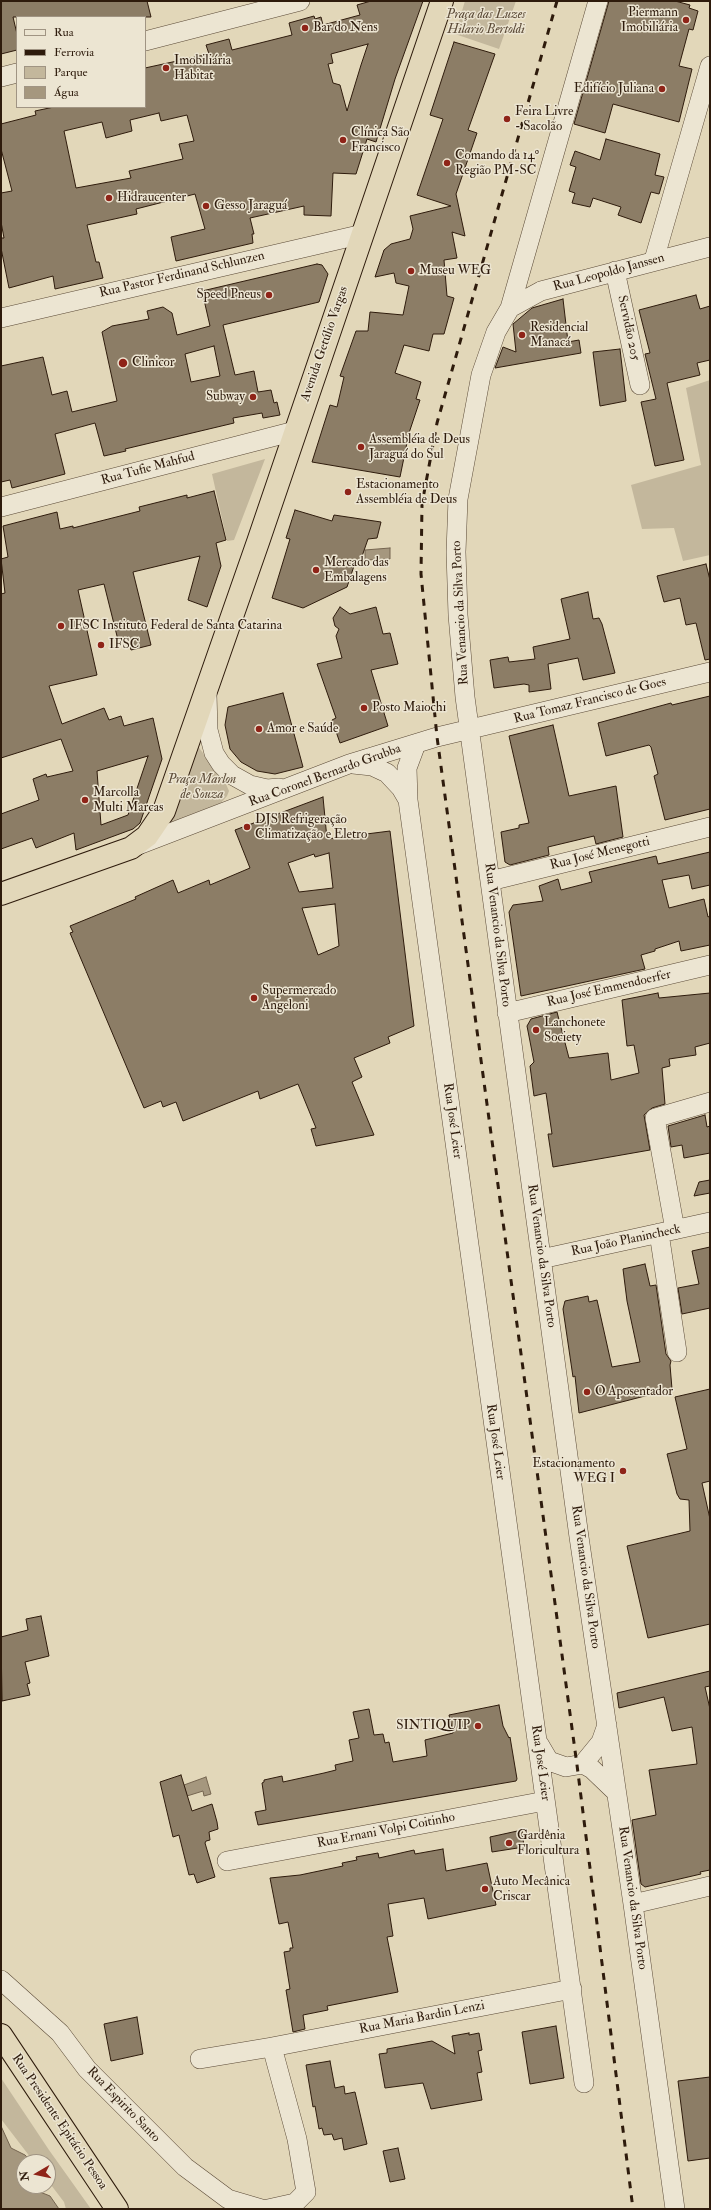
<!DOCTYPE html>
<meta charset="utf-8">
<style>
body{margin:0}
#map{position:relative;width:711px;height:2210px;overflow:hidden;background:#e2d7b9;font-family:"IM FELL Double Pica",serif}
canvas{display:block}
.frame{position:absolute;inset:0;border:2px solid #2e1b0c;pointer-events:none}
.legend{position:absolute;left:16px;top:16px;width:130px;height:92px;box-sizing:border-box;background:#ece5d2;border:1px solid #a09483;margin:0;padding:5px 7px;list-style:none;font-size:12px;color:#2e1b0c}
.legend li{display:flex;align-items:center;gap:8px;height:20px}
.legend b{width:20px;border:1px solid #a09483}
.north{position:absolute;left:16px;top:2154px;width:40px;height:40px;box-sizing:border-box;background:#ece5d2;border:1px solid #a09483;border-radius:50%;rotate:261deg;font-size:11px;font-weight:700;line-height:16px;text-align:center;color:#2e1b0c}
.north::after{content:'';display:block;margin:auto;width:14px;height:18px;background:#8f2418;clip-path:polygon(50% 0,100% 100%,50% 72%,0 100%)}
</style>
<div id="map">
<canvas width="711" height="2210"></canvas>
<div class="frame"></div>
<ul class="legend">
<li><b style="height:5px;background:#ece5d2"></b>Rua</li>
<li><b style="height:5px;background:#2e1b0c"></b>Ferrovia</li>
<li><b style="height:11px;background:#c3b79c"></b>Parque</li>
<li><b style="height:11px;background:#a5977e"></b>Água</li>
</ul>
<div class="north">N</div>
</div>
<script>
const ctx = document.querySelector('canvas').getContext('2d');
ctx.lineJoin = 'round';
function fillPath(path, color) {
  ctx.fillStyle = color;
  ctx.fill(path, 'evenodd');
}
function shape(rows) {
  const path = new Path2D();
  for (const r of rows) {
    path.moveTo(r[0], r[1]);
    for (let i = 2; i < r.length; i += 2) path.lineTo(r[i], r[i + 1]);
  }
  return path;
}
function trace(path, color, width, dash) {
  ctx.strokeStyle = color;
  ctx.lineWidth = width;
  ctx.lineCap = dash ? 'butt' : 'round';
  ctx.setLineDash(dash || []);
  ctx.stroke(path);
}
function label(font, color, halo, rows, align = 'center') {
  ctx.font = font + ' "IM FELL Double Pica",serif';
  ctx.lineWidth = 3;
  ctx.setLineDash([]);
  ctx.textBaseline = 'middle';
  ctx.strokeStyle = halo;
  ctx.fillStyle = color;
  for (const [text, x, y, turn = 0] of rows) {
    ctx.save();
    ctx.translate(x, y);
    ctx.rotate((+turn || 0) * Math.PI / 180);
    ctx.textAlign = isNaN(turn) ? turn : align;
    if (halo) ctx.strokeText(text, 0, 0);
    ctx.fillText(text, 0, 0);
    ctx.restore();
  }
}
const green = shape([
 [465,1,516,1,499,49,455,34],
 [710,380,710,555,683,561,674,528,642,529,631,485,701,465,686,388],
 [265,459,234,540,227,541,212,474],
 [194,741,226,784,229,791,227,796,221,803,170,823],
 [1,2078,49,2150,91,2209,66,2209,64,2202,48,2181,48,2162,34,2162,1,2119]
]);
const water = shape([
 [390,548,390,559,365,560,365,550,390,548],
 [206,1777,211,1794,204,1796,203,1791,187,1796,184,1785,206,1777],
 [1,2126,11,2148,25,2155,32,2162,24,2162,24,2186,38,2186,40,2192,50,2196,59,2209,1,2209,1,2126]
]);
const building = shape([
 [1,1,147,1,151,17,13,17,17,34,17,50,1,54,1,1],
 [371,1,423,1,395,79,376,142,367,139,356,174,333,173,331,216,304,215,304,206,250,218,254,234,252,234,253,243,176,261,171,237,205,229,195,194,136,209,137,214,87,225,96,262,99,262,103,278,55,289,53,276,9,288,1,248,1,238,4,238,1,222,1,193,12,191,1,149,1,124,36,115,35,111,54,107,145,107,145,68,209,54,206,45,229,39,232,50,292,35,289,23,314,16,315,19,321,17,323,25,360,15,357,5,371,1],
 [368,44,361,65,347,111,340,85,333,83,328,64,333,63,331,54,368,44],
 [159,113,161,121,187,115,194,141,179,144,183,159,129,171,131,178,76,188,64,131,102,122,106,138,132,131,130,120,159,113],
 [609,1,675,1,690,5,689,8,698,11,693,30,689,29,679,66,692,69,679,122,613,104,605,133,574,124,609,1],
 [454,42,495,54,468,130,477,133,456,194,465,236,452,232,457,258,444,260,447,296,454,298,444,334,433,334,429,351,404,345,395,373,421,382,416,399,420,400,409,433,400,477,312,462,330,405,337,407,344,377,340,376,356,331,368,331,370,312,403,315,409,286,396,283,394,273,375,277,384,250,391,244,410,239,413,229,410,216,451,206,417,195,443,119,430,115,454,42],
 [606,139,660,154,655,175,664,177,659,194,651,192,641,223,618,215,621,207,593,198,590,207,572,203,575,193,569,191,576,167,570,165,575,151,600,160,606,139],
 [317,264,322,265,328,274,319,302,223,325,235,375,254,371,258,392,271,390,274,403,277,402,280,415,263,418,262,413,233,418,234,423,125,449,126,451,104,456,95,423,55,434,65,474,12,488,10,480,1,482,1,366,43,357,52,395,67,391,72,412,117,401,102,332,112,326,149,319,147,311,163,307,172,313,177,335,210,326,202,291,317,264],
 [214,346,220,376,191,382,185,354,214,346],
 [696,295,700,309,710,306,710,360,697,363,700,375,667,383,684,460,655,466,641,402,656,399,645,354,650,353,639,310,696,295],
 [563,299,568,342,579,340,581,353,495,368,503,347,516,352,513,324,532,308,563,299],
 [620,349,626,401,600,406,593,352,620,349],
 [214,491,226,540,216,543,221,566,207,607,188,600,200,556,133,572,151,645,131,650,128,637,118,640,104,584,78,590,97,675,49,686,62,724,104,708,109,720,121,716,124,726,153,718,162,759,140,823,133,829,76,850,74,833,36,848,32,838,1,849,1,814,39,800,33,779,46,774,47,777,73,771,61,739,1,758,1,594,5,593,1,559,8,557,3,526,57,512,60,529,73,526,73,528,140,511,139,507,187,495,187,498,214,491],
 [148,756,128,815,101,825,97,771,148,756],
 [295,510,332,521,334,515,381,522,377,538,368,539,359,565,355,563,347,587,303,608,272,598,290,539,286,538,295,510],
 [706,564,710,580,710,659,705,660,696,623,686,625,680,598,664,602,657,576,706,564],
 [588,592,593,619,599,618,602,624,615,673,583,680,578,658,548,664,551,689,529,692,529,685,524,684,494,688,490,660,508,657,509,662,535,659,533,647,570,639,561,599,588,592],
 [340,607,350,614,376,607,383,634,390,633,398,664,371,670,388,726,340,743,332,720,336,718,317,664,342,658,336,636,339,629,335,626,333,618,340,607],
 [283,693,303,767,275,774,257,771,241,762,230,749,225,725,228,707,283,693],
 [710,696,710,809,665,820,654,776,658,774,651,747,649,745,606,756,598,723,671,703,672,705,710,696],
 [553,725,569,796,616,786,623,837,596,844,594,836,548,847,549,855,510,865,505,862,501,832,519,828,519,825,529,823,509,736,553,725],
 [323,797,327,839,390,831,414,1026,388,1037,390,1043,354,1058,362,1077,352,1082,374,1135,316,1146,311,1129,316,1128,298,1084,260,1099,258,1091,183,1121,176,1102,163,1107,161,1101,144,1108,70,933,73,932,70,926,136,899,135,897,173,880,178,893,209,880,210,885,250,868,235,830,323,797],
 [329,853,333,888,299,892,288,863,314,854,315,857,329,853],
 [335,904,339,946,318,955,302,908,335,904],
 [710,852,710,885,692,889,689,875,662,880,669,908,704,899,708,917,710,916,710,945,681,951,679,941,655,949,655,951,641,955,645,969,521,996,509,912,513,905,543,901,539,886,558,879,561,890,592,882,589,872,656,856,658,864,710,852],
 [658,993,659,998,710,993,710,1043,695,1047,696,1055,669,1059,670,1066,662,1068,665,1104,652,1108,644,1115,650,1150,553,1167,548,1134,552,1134,546,1093,534,1096,530,1066,534,1062,527,1026,531,1019,557,1012,569,1058,608,1053,611,1080,639,1073,634,1045,627,1046,622,1000,658,993],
 [705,1115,707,1127,710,1126,710,1153,684,1158,682,1145,671,1147,668,1126,705,1115],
 [710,1180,710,1193,694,1196,699,1182,710,1180],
 [710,1247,710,1308,682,1314,678,1288,699,1284,692,1251,710,1247],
 [645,1264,650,1286,656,1285,666,1354,671,1361,670,1365,672,1389,579,1413,575,1376,573,1377,563,1309,565,1301,588,1296,589,1302,597,1300,612,1367,640,1362,627,1301,623,1269,645,1264],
 [710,1389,710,1481,702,1483,710,1519,710,1624,648,1638,627,1546,690,1531,689,1500,680,1499,677,1494,667,1454,687,1449,675,1397,710,1389],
 [41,1616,49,1656,25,1662,30,1683,27,1684,30,1695,2,1701,1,1637,28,1630,26,1619,41,1616],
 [710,1671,710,1686,705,1687,710,1709,710,1870,700,1872,701,1874,645,1887,641,1884,632,1820,656,1815,649,1770,697,1764,692,1727,672,1731,664,1697,619,1708,617,1693,710,1671],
 [499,1705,503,1726,509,1738,510,1737,517,1779,516,1781,258,1825,255,1812,266,1810,262,1783,264,1782,264,1780,282,1776,283,1782,324,1773,336,1770,335,1765,353,1761,349,1740,359,1738,353,1712,369,1709,374,1735,383,1734,385,1743,389,1742,393,1762,427,1756,425,1740,453,1733,449,1715,499,1705],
 [181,1775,192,1811,212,1804,217,1822,218,1829,209,1832,210,1840,206,1841,205,1843,215,1877,197,1883,194,1874,189,1875,179,1835,173,1837,160,1782,181,1775],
 [522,1830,524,1847,492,1852,490,1837,522,1830],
 [443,1849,446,1871,487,1863,496,1905,428,1919,424,1898,388,1904,393,1936,387,1937,398,1992,327,2006,328,2010,303,2015,305,2029,293,2032,286,1990,290,1989,284,1952,290,1951,290,1948,293,1948,288,1922,279,1924,270,1878,300,1875,343,1866,342,1863,357,1860,356,1857,378,1853,379,1858,414,1850,415,1854,443,1849],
 [137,2017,143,2054,111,2061,104,2024,137,2017],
 [556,2026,564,2078,530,2084,522,2032,556,2026],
 [469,2033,469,2035,479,2033,482,2050,478,2051,482,2072,477,2073,482,2100,431,2109,423,2083,385,2088,379,2054,387,2053,387,2049,432,2041,455,2054,452,2036,469,2033],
 [330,2061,335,2088,344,2086,345,2094,355,2092,367,2144,344,2150,342,2138,334,2140,332,2134,324,2135,322,2128,319,2129,315,2106,313,2107,306,2065,330,2061],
 [710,2077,710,2158,688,2161,678,2081,710,2077],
 [398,2148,405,2179,390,2182,383,2151,398,2148]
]);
const minor = shape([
 [598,1,510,308,496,332,481,375,458,499,456,552,458,615,465,697,579,1537,633,1904,675,2209],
 [145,41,300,1],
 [1,77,17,73],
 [654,260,710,66],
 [615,271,640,385],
 [510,308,541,291,710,247],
 [1,318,363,234],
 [1,507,295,431],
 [207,694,208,730,214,753,221,764,232,775,250,785,267,789,279,788],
 [416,744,407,768,408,800,584,2083],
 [353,764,372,766,387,773,401,788,408,800],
 [136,846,349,764,437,737,710,672],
 [490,881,710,827],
 [507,1013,710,965],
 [675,1230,655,1118,710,1102],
 [659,1233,677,1352],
 [541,1259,710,1222],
 [539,1744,549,1761,566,1767,583,1764,592,1769,616,1792],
 [583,1764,601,1742,607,1725],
 [227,1861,545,1801],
 [633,1904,710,1886],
 [1,1980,60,2033,87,2069,185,2167,228,2199,262,2209],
 [200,2059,272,2047,572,1989],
 [268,2209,295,2203,306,2192,297,2139,272,2047]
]);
const highway = shape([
 [1,894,131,848,147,836,164,811,258,542,442,1],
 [1,2035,117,2209]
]);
const rail = shape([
 [557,1,437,423,422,504,421,574,437,737,577,1765,633,2209]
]);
const markers = [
 [686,20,4,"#8f2418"],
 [305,28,4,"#8f2418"],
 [166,68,4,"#8f2418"],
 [662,89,4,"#8f2418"],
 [507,119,4,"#8f2418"],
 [343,140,4,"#8f2418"],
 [447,163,4,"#8f2418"],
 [109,198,4,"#8f2418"],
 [206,206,4,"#8f2418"],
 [411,271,4,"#8f2418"],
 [269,295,4,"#8f2418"],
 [522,335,4,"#8f2418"],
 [123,363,5,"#8f2418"],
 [253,397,4,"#8f2418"],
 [361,447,4,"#8f2418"],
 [348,492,4,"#8f2418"],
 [316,570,4,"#8f2418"],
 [61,626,4,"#8f2418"],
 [101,645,4,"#8f2418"],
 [364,708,4,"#8f2418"],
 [259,729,4,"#8f2418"],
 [85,800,4,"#8f2418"],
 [247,827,4,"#8f2418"],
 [254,998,4,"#8f2418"],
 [536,1030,4,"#8f2418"],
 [587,1392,4,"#8f2418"],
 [623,1471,4,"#8f2418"],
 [478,1726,4,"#8f2418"],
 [509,1843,4,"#8f2418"],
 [485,1889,4,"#8f2418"]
];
const poiNames = [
 ["Piermann",678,13,"right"],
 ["Imobiliária",678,28,"right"],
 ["Bar do Nens",313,28],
 ["Imobiliária",174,61],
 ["Habitat",174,76],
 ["Edifício Juliana",654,89,"right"],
 ["Feira Livre",515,112],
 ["- Sacolão",515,127],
 ["Clínica São",351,133],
 ["Francisco",351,148],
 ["Comando da 14º",455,156],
 ["Região PM-SC",455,171],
 ["Hidraucenter",117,198],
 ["Gesso Jaraguá",214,206],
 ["Museu WEG",419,271],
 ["Speed Pneus",261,295,"right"],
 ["Residencial",530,328],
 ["Manacá",530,343],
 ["Clinicor",132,363],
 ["Subway",245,397,"right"],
 ["Assembléia de Deus",369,440],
 ["Jaraguá do Sul",369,455],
 ["Estacionamento",356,485],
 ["Assembléia de Deus",356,500],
 ["Mercado das",324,563],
 ["Embalagens",324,578],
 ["IFSC Instituto Federal de Santa Catarina",69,626],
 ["IFSC",109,645],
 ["Posto Maiochi",372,708],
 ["Amor e Saúde",267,729],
 ["Marcolla",93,793],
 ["Multi Marcas",93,808],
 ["DJS Refrigeração",255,820],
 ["Climatização e Eletro",255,835],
 ["Supermercado",262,991],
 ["Angeloni",262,1006],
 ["Lanchonete",544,1023],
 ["Society",544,1038],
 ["O Aposentador",595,1392],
 ["Estacionamento",615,1464,"right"],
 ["WEG I",615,1479,"right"],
 ["SINTIQUIP",470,1726,"right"],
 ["Gardênia",517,1836],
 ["Floricultura",517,1851],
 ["Auto Mecânica",493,1882],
 ["Criscar",493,1897]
];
const parkNames = [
 ["Praça das Luzes",486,15],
 ["Hilario Bertoldi",486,30],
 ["Praça Marlon",202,780],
 ["de Souza",202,795]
];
const streetNames = [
 ["Rua Leopoldo Janssen",609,273,-15],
 ["Rua Pastor Ferdinand Schlunzen",182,275,-13],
 ["Servidão 205",628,328,78],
 ["Avenida Getúlio Vargas",325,344,-71],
 ["Rua Tufie Mahfud",148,469,-15],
 ["Rua Venancio da Silva Porto",461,613,-93],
 ["Rua Tomaz Francisco de Goes",590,701,-14],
 ["Rua Coronel Bernardo Grubba",325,776,-20],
 ["Rua José Menegotti",600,854,-14],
 ["Rua Venancio da Silva Porto",497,935,83],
 ["Rua José Emmendoerfer",609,989,-13],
 ["Rua José Leier",452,1121,82],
 ["Rua João Planincheck",626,1241,-12],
 ["Rua Venancio da Silva Porto",541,1256,82],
 ["Rua José Leier",495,1442,82],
 ["Rua Venancio da Silva Porto",585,1577,82],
 ["Rua José Leier",540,1763,82],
 ["Rua Ernani Volpi Coitinho",386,1831,-11],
 ["Rua Venancio da Silva Porto",632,1898,82],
 ["Rua Maria Bardin Lenzi",422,2018,-11],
 ["Rua Espirito Santo",123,2105,46],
 ["Rua Presidente Epitácio Pessoa",59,2122,56]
];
fillPath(green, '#c3b79c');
fillPath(water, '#a5977e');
trace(water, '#756550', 1);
fillPath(building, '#8c7d66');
trace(building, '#2e1b0c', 1);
trace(minor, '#5b4a37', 20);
trace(highway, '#2e1b0c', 24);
trace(minor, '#ece5d2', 19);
trace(highway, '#e2d7b9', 22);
trace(rail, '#2e1b0c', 3, [7, 7]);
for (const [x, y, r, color] of markers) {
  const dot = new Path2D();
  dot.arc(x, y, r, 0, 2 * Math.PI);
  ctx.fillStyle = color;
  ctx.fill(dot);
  trace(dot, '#ece5d2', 1.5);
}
label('13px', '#2e1b0c', '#ece5d2', poiNames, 'left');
label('italic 13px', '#5b4a37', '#ece5d2', parkNames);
label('13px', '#2e1b0c', '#ece5d2', streetNames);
</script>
